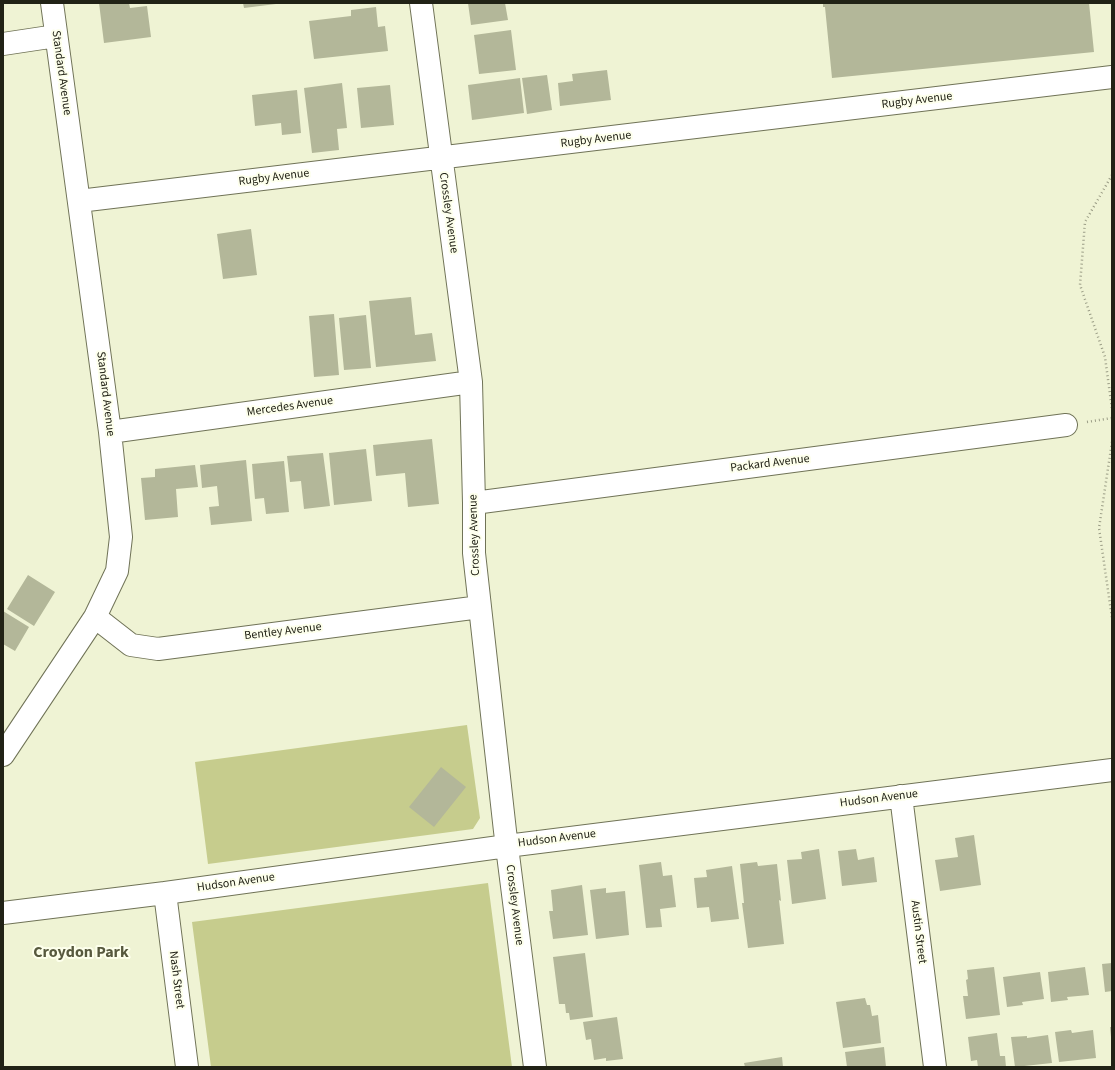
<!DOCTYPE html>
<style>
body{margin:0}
#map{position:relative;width:1115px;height:1070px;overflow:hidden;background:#eff3d4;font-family:"Source Sans 3",sans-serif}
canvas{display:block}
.frame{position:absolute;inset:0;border:4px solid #212216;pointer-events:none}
</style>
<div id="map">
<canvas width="1115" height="1070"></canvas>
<div class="frame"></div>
</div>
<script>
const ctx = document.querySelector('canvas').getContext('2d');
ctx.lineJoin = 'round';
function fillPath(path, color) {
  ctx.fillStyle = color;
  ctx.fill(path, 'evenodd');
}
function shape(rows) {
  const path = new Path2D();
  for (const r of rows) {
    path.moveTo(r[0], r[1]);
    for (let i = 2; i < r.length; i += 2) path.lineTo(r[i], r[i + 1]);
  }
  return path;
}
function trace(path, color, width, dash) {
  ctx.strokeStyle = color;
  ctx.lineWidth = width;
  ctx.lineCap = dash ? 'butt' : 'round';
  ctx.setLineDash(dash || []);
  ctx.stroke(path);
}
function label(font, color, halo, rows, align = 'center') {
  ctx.font = font + ' "Source Sans 3",sans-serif';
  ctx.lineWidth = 4;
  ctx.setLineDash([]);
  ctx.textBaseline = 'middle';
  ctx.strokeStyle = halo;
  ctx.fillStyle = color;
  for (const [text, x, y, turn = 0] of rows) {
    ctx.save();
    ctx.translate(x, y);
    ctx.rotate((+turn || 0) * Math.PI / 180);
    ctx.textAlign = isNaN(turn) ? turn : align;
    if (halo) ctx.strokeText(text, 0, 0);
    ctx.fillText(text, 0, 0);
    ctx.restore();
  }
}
const green = shape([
 [467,725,480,818,473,829,208,864,195,762],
 [488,883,512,1067,211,1067,192,922]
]);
const building = shape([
 [99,3,129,3,130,8,147,6,151,37,104,43],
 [243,3,276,3,276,4,244,8],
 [468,3,505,3,508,20,471,25],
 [823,3,1089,3,1094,52,832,78,825,7,823,7],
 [376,7,378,27,385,26,388,51,314,59,309,21,351,16,351,10],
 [511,30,516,70,479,74,474,35],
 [607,70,611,100,560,106,558,83,573,81,572,74],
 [547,75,552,110,527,114,522,78],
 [520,78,524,113,472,120,468,85],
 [342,83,347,128,337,129,339,150,312,153,304,88],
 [390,85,394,125,361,128,357,88],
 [297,90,301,133,282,135,281,123,255,126,252,95],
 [251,229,257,275,223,279,217,234],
 [411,297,415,335,432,333,436,361,376,367,369,301],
 [334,314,339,375,314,377,309,316],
 [366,315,371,368,344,370,339,318],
 [432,439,439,504,408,507,405,473,376,476,373,445],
 [366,449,372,501,334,505,329,453],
 [323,453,330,506,304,509,301,481,290,482,287,456],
 [246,460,252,521,211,525,209,507,219,506,217,486,202,488,200,465],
 [284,461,289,512,266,514,264,498,255,499,252,464],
 [195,465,198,487,176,489,178,517,145,520,141,478,155,477,155,469],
 [28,575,55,592,34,626,7,609],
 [3,611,29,627,15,651,3,644],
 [441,767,466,787,434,827,409,807],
 [974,835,981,885,940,891,935,860,958,857,955,838],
 [819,849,826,899,792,904,787,860,802,859,801,852],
 [856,849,858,860,874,857,877,882,842,886,838,851],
 [661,862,663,876,672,875,676,907,660,909,662,927,646,928,639,865],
 [757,862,758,866,777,864,781,901,779,900,784,944,748,948,742,903,744,903,740,864],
 [732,866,739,919,711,922,709,907,697,908,694,878,707,877,706,870],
 [582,885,588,935,553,939,549,911,553,911,551,890],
 [606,888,606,893,625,891,629,935,596,939,590,890],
 [585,953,593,1017,570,1020,569,1013,566,1013,565,1004,559,1004,553,957],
 [1112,963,1112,991,1105,992,1102,964],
 [994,967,1000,1015,966,1019,963,996,968,996,966,980,968,979,967,970],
 [1085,967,1089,995,1067,997,1068,1000,1051,1002,1048,972],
 [1040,972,1044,999,1022,1002,1023,1005,1007,1007,1003,977],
 [865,998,867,1005,870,1005,872,1016,878,1015,881,1043,843,1048,836,1002],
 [617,1017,623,1059,606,1061,606,1058,594,1060,591,1039,586,1040,583,1022],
 [1110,1027,1112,1027,1112,1037,1111,1037],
 [1071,1030,1072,1033,1093,1030,1096,1058,1059,1062,1055,1032],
 [997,1033,1000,1056,1005,1056,1006,1067,978,1067,977,1060,971,1061,968,1037],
 [1048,1035,1052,1063,1015,1067,1011,1037,1027,1036,1027,1038],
 [884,1047,886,1067,847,1067,845,1052],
 [782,1057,783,1067,745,1067,744,1063]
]);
const path = shape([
 [1112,175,1085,222,1080,285,1105,357,1112,409],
 [1087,422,1112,418],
 [1112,442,1099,528,1112,618]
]);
const street = shape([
 [421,3,471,382,474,503,474,553,505,831,535,1067],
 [3,44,56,36],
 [79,201,1112,77],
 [110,432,471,382],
 [474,503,1066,425],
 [95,617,131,645,158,649,480,607],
 [3,755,95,617,117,571,121,537,110,432,52,3],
 [901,796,935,1067],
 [165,893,187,1067],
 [3,913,165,893,507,846,1112,770]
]);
const streetNames = [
 ["Standard Avenue",61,73,82],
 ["Rugby Avenue",917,101,-7],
 ["Rugby Avenue",596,140,-7],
 ["Rugby Avenue",274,178,-7],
 ["Crossley Avenue",448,213,82],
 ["Standard Avenue",105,394,83],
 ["Mercedes Avenue",290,407,-8],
 ["Packard Avenue",770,464,-7],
 ["Crossley Avenue",475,535,-92],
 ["Bentley Avenue",283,632,-7],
 ["Hudson Avenue",879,799,-7],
 ["Hudson Avenue",557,839,-7],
 ["Hudson Avenue",236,883,-8],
 ["Crossley Avenue",514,905,83],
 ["Austin Street",918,932,83],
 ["Nash Street",176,980,83]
];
const districtNames = [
 ["Croydon Park",81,953]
];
fillPath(green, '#c6cc8d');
fillPath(building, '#b3b799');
trace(street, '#707357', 24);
trace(path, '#9b9d86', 2.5, [1, 3]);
trace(street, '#fff', 22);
label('12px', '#212216', '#fdffec', streetNames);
label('bold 16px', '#57593e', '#fdffec', districtNames);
</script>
